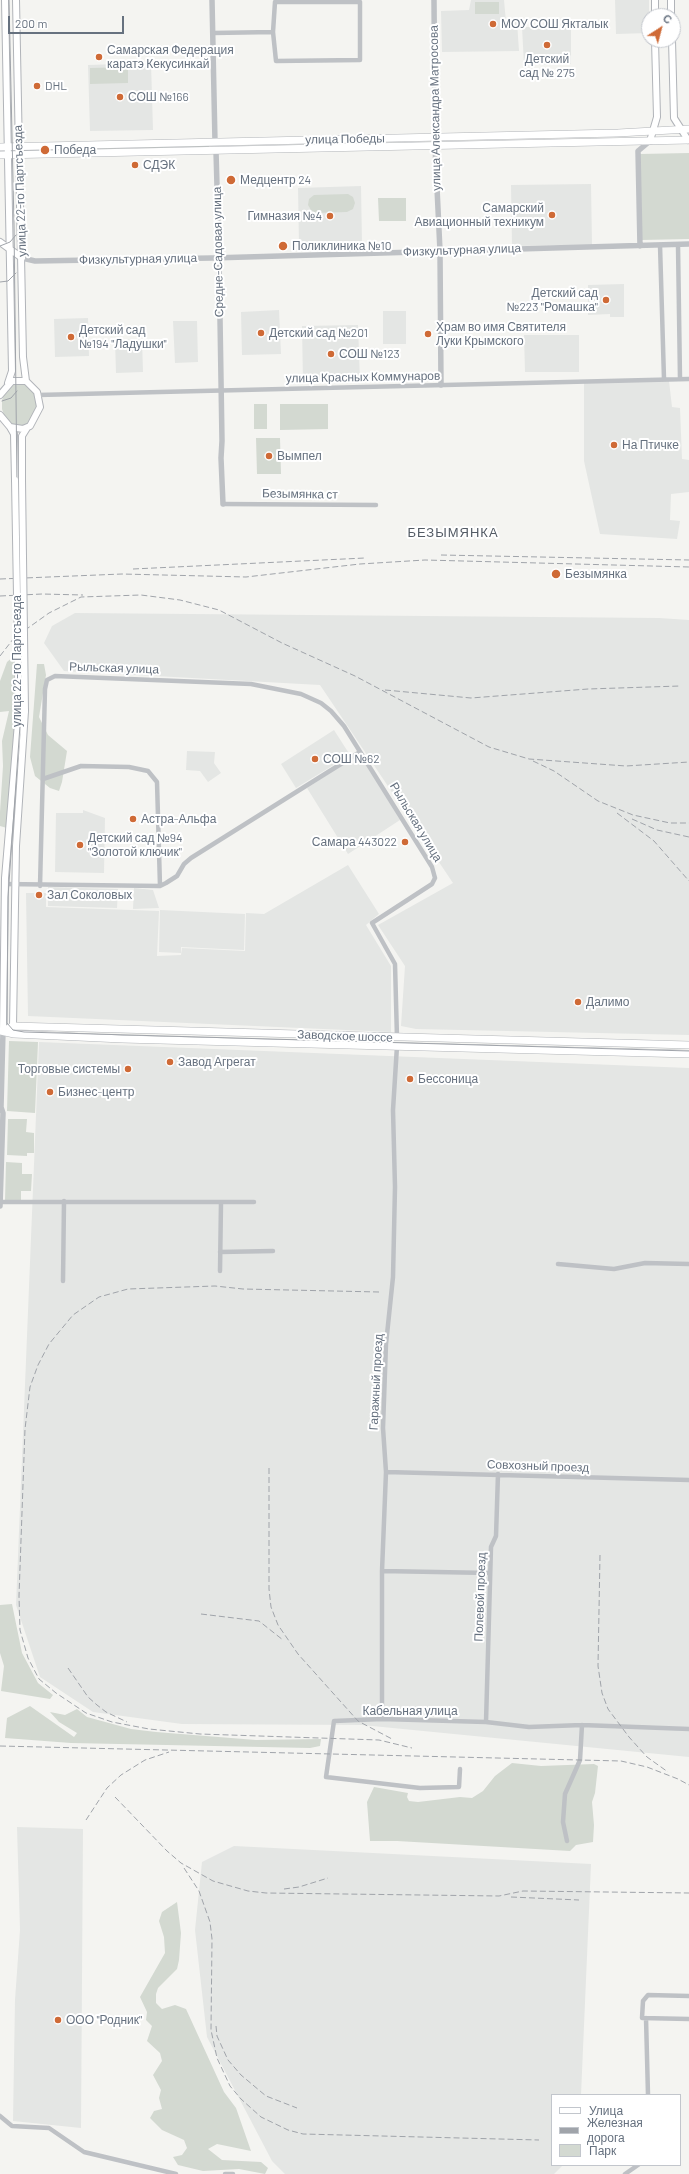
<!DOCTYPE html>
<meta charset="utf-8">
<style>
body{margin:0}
#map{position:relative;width:689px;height:2174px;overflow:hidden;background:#f4f4f1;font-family:Barlow,sans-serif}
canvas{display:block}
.legend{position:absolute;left:551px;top:2094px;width:130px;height:72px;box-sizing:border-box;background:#fff;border:1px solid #c2c6cc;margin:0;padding:5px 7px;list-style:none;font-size:12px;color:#66717f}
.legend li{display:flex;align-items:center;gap:8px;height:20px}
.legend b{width:20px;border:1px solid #c2c6cc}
.north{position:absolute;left:641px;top:8px;width:40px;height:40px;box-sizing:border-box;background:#fff;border:1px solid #c2c6cc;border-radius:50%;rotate:36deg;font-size:11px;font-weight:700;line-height:16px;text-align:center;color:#66717f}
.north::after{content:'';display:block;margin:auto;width:14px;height:18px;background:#cf6a36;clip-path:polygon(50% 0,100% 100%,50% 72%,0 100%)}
.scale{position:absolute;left:8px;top:16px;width:116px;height:18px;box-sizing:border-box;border:2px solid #66717f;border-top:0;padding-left:5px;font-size:12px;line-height:14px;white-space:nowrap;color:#66717f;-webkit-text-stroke:3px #fff;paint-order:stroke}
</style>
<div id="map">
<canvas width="689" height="2174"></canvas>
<ul class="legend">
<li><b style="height:5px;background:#fff"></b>Улица</li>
<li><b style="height:5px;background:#a0a4aa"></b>Железная дорога</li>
<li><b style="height:11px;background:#d3d9d1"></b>Парк</li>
</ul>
<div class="north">С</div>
<div class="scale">200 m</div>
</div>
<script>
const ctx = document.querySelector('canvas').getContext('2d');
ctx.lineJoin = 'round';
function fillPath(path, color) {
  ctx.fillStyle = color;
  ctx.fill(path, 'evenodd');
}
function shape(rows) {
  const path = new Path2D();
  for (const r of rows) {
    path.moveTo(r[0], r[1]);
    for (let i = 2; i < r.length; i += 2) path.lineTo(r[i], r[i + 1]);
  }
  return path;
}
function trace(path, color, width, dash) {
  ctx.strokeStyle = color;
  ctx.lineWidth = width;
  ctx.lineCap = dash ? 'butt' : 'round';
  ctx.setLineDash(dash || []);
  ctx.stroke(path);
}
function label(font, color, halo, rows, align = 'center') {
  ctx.font = font + ' Barlow,sans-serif';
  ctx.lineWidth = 4;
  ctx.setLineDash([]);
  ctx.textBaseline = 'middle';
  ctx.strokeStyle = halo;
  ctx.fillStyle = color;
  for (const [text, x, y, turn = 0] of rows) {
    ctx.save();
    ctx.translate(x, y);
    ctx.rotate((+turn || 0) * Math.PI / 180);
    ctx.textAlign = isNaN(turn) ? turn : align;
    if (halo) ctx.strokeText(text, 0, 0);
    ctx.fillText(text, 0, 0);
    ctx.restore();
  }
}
const built = shape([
 [471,0,504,0,506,22,517,22,519,51,442,52,441,11,469,10],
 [615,0,649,0,649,33,616,34],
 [522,27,571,27,571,64,524,65],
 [151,63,153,130,90,131,88,65],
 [591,184,592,245,512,246,511,185],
 [361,186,362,244,299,245,298,188],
 [624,284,624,317,610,317,610,314,588,315,588,285],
 [279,310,281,354,242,355,241,312],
 [383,311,406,311,406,344,383,344],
 [88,318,89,356,55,357,54,319],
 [173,321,197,321,198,362,175,363],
 [358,325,360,381,303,383,302,326],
 [524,335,579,335,579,372,525,372],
 [142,339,143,372,116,373,115,340],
 [669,381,672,407,680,408,682,459,689,460,689,492,671,494,670,520,680,521,677,539,600,534,584,461,584,383],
 [75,613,659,618,689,620,689,1035,416,1029,401,1026,405,966,378,925,453,883,320,685,64,671,44,643,52,626],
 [334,730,350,755,296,788,281,764],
 [187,751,215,752,214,763,221,773,208,782,200,771,186,770],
 [356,756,362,757,400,820,348,854,307,788],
 [83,810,105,818,104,873,55,872,56,813,83,813],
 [348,865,379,914,366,925,391,966,391,1032,28,1016,26,893,46,893,46,907,159,911,157,956,181,955,182,948,245,951,246,913,264,914],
 [48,887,118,889,117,908,48,906],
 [134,888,153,890,159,908,133,909],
 [160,910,245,914,244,950,181,947,181,953,159,952],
 [39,1042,689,1068,689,1757,362,1725,182,1724,93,1712,40,1677,16,1605],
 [17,1827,83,1829,81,2128,13,2121,15,2000,20,1930],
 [234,1846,591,1864,581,2095,552,2095,552,2165,563,2165,554,2174,285,2174,272,2161,207,2037,195,1930,202,1862]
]);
const green = shape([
 [475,2,499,2,499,14,475,14],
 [128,67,128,83,90,84,90,68],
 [209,145,209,147,42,150,43,149],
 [689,153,689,239,642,240,640,154],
 [348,194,353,197,355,203,353,209,347,212,316,213,311,210,308,205,309,199,314,195],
 [378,198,406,198,406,221,379,221],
 [15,383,25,384,34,393,37,406,30,422,24,426,11,424,5,418,2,409,2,400,5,392,10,385],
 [254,404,267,404,267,429,254,429],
 [280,404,328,404,328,429,280,430],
 [256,438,280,438,281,474,257,474],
 [15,655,18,706,7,828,0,826,0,812,3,766,2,741,9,711,0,712,0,681,7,662],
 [37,664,44,664,46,675,39,717,48,735,67,751,62,782,59,791,50,788,35,776,30,757],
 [9,1041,38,1042,35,1113,7,1111],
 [8,1119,27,1119,26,1132,34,1133,34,1153,27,1153,27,1156,7,1155],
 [6,1162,22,1163,22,1174,32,1174,31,1191,21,1191,21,1201,5,1201],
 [12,1604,22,1653,38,1683,53,1695,50,1699,1,1691,4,1666,0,1653,0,1605],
 [30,1706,74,1737,77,1733,59,1722,50,1712,65,1715,77,1709,87,1717,131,1729,156,1732,256,1740,321,1739,320,1746,310,1748,71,1743,5,1738,7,1718],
 [512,1763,541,1766,594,1764,598,1766,595,1793,592,1802,594,1825,593,1842,576,1845,570,1851,397,1841,370,1841,367,1802,374,1787,408,1793,407,1797,409,1801,418,1802,460,1797,472,1798,483,1791,495,1776],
 [177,1902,181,1933,179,1960,177,1969,158,1988,156,1994,156,2003,162,2009,175,2005,186,2009,224,2092,236,2108,251,2151,217,2144,208,2149,222,2160,261,2162,268,2168,265,2174,239,2169,203,2171,178,2165,173,2157,182,2155,187,2148,184,2140,162,2130,150,2118,154,2111,162,2109,159,2098,161,2090,153,2075,162,2061,160,2053,147,2041,152,2026,146,2020,147,2012,140,1997,165,1953,164,1937,159,1921,162,1912]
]);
const minor = shape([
 [275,2,360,2,360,60,276,61,273,32,275,2],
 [213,33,273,32],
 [660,245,664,379],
 [678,245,680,379],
 [38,395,689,379],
 [223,504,376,505],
 [43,779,81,766,129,767,148,771,157,782,160,886],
 [5,884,160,886,166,883,177,876,184,864,191,858,360,752],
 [40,886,45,689,47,680,55,676,251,684,301,694,321,703,331,711,344,726,432,867,435,878,432,884,372,923,395,964,397,1038],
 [0,1202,254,1202],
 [220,1252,273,1251],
 [558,1264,614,1269,645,1263,689,1264],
 [220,1271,221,1202],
 [63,1281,64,1201],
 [386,1472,689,1480],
 [382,1571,490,1573],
 [382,1719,382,1571,386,1472,383,1428,386,1344,393,1277,395,1187,393,1110,397,1046],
 [486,1722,491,1547,496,1536,498,1474],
 [460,1769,459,1787,420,1788,326,1777,334,1721,382,1719,486,1722,529,1727,582,1725,689,1729],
 [567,1841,563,1822,565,1794,580,1760,582,1725],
 [689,1996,648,1995,643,2001,642,2018,689,2019],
 [646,2018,648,2095],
 [0,2116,12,2126,49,2128,84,2152,176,2174],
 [225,2174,233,2174],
 [625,2174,638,2165]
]);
const tertiary = shape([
 [212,0,215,142],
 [434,0,435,137],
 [435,146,440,251,441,385],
 [216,151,219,257,222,441,221,458,223,504],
 [640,246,638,151,650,141],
 [22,258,35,261,212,258,689,244],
 [0,1206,3,1113,1,1107,3,1031]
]);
const secondary = shape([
 [5,0,12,371,8,383],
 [16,0,23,357,26,381],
 [655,0,655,16],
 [671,0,671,16],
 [672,40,674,118,688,140],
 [650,141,657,117,655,40],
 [0,242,22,258],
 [0,395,12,381,26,381,37,392,40,407,30,426,23,429,10,427,0,415],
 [10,427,14,434,15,480],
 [22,480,22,436,27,428],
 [13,1026,16,846,25,711],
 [3,1031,5,878,19,711]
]);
const primary = shape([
 [0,147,618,133,689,129],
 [0,155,689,140],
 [0,1031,14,1034,122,1039,689,1054],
 [3,1031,13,1026,689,1045]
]);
const tram = shape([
 [9,0,14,225,18,570,22,661,21,711,8,897,7,1023,13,1030,24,1032,689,1051],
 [0,246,10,242,16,235],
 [0,282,8,281,16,273],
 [2,401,11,398,17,391]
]);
const rail = shape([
 [441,555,689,560],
 [133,569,365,558],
 [0,579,122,574,246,577,360,564,425,560,689,567],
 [0,596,42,594,83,595],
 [0,656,14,638,49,613,81,597,141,595,180,600,219,610,282,643,355,676,489,747,529,759,626,766,689,762],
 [385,690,471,698,588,689,680,686],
 [533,761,554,771,598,801,633,815,670,823,689,823],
 [617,813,654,841,689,881],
 [632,819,657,830,689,837],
 [379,1292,243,1289,215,1286,128,1289,99,1297,73,1315,49,1344,38,1365,30,1387,25,1429,19,1596,20,1630,28,1658,39,1679,56,1693,86,1713,112,1722,149,1729,200,1734,379,1740,412,1748],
 [269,1468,269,1589,271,1607,278,1625,298,1654,358,1721,392,1739],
 [600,1555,598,1666,602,1693,608,1709,629,1737,647,1757,668,1772],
 [201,1614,259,1621,283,1640],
 [68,1668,88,1697,97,1705,106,1712,127,1722],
 [0,1746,621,1761,647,1767,678,1779,689,1785],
 [115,1797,167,1851,181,1863,213,1881,248,1891,266,1893,499,1896,523,1891,689,1893],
 [86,1820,107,1788,121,1775,145,1760,169,1752],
 [184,1868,199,1891,210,1922,212,1939,211,2030,217,2058,230,2086,241,2099,261,2117,288,2130,303,2134,539,2140],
 [284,1889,299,1887,328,1878],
 [511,1897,579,1900],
 [216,2026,217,2036,228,2060,241,2075,266,2096,297,2108]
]);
const secondaryBridge = shape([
 [15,480,19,711],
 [22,480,25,711]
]);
const markers = [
 [493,24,4,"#cf6a36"],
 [547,45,4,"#cf6a36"],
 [99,57,4,"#cf6a36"],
 [37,86,4,"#cf6a36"],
 [120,97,4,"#cf6a36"],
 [45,150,5,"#cf6a36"],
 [135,165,4,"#cf6a36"],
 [231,180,5,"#cf6a36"],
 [552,215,4,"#cf6a36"],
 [330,216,4,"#cf6a36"],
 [283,246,5,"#cf6a36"],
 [606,300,4,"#cf6a36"],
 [261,333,4,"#cf6a36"],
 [428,334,4,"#cf6a36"],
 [71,337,4,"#cf6a36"],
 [331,354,4,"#cf6a36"],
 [614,445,4,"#cf6a36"],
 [269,456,4,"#cf6a36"],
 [556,574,5,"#cf6a36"],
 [315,759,4,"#cf6a36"],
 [133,819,4,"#cf6a36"],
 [405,842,4,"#cf6a36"],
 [80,845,4,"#cf6a36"],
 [39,895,4,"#cf6a36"],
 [578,1002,4,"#cf6a36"],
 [170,1062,4,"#cf6a36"],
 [128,1069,4,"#cf6a36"],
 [410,1079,4,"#cf6a36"],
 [50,1092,4,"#cf6a36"],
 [58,2020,4,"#cf6a36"]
];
const poiNames = [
 ["МОУ СОШ Якталык",501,24],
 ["Самарская Федерация",107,50],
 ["каратэ Кекусинкай",107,64],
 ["Детский",547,59,"center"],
 ["сад № 275",547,73,"center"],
 ["DHL",45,86],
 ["СОШ №166",128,97],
 ["Победа",54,150],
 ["СДЭК",143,165],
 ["Медцентр 24",240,180],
 ["Самарский",544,208,"right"],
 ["Авиационный техникум",544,222,"right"],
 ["Гимназия №4",322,216,"right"],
 ["Поликлиника №10",292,246],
 ["Детский сад",598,293,"right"],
 ["№223 \"Ромашка\"",598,307,"right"],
 ["Храм во имя Святителя",436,327],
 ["Луки Крымского",436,341],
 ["Детский сад",79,330],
 ["№194 \"Ладушки\"",79,344],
 ["Детский сад №201",269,333],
 ["СОШ №123",339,354],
 ["На Птичке",622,445],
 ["Вымпел",277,456],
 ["Безымянка",565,574],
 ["СОШ №62",323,759],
 ["Астра-Альфа",141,819],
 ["Детский сад №94",88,838],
 ["\"Золотой ключик\"",88,852],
 ["Самара 443022",397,842,"right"],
 ["Зал Соколовых",47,895],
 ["Далимо",586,1002],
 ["Завод Агрегат",178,1062],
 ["Торговые системы",120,1069,"right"],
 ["Бессоница",418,1079],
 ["Бизнес-центр",58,1092],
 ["ООО \"Родник\"",66,2020]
];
const streetNames = [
 ["улица Александра Матросова",435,108,-91],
 ["улица Победы",345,139,-1],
 ["улица 22-го Партсъезда",20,191,-92],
 ["Физкультурная улица",462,250,-2],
 ["Средне-Садовая улица",218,252,-91],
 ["Физкультурная улица",138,259,-1],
 ["улица Красных Коммунаров",363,377,-1],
 ["Безымянка ст",300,494,1],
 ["улица 22-го Партсъезда",17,661,-90],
 ["Рыльская улица",114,668,2],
 ["Рыльская улица",416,822,59],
 ["Заводское шоссе",345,1036,2],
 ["Гаражный проезд",376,1382,-87],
 ["Совхозный проезд",538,1466,2],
 ["Полевой проезд",480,1597,-88],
 ["Кабельная улица",410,1711]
];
const neighbourhoodNames = [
 ["БЕЗЫМЯНКА",453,533]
];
fillPath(built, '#e4e6e4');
fillPath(green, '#d3d9d1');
trace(secondary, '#b1b4b9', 8);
trace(primary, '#b2b5b9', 8);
trace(minor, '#bec1c5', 4.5);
trace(tertiary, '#bec1c5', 5.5);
trace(secondary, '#fff', 6);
trace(primary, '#fff', 7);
trace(tram, '#a0a4aa', 1);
trace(rail, '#a0a4aa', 1, [6, 3]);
trace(secondaryBridge, '#b1b4b9', 8, []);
trace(secondaryBridge, '#fff', 6);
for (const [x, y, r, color] of markers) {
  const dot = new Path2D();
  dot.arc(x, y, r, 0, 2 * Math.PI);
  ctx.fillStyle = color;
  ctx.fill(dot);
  trace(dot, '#fff', 1.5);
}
label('12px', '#66717f', '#fff', poiNames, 'left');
label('12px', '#66717f', '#fff', streetNames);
ctx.letterSpacing = '1px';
label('13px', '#535b65', '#fff', neighbourhoodNames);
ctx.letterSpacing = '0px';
</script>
